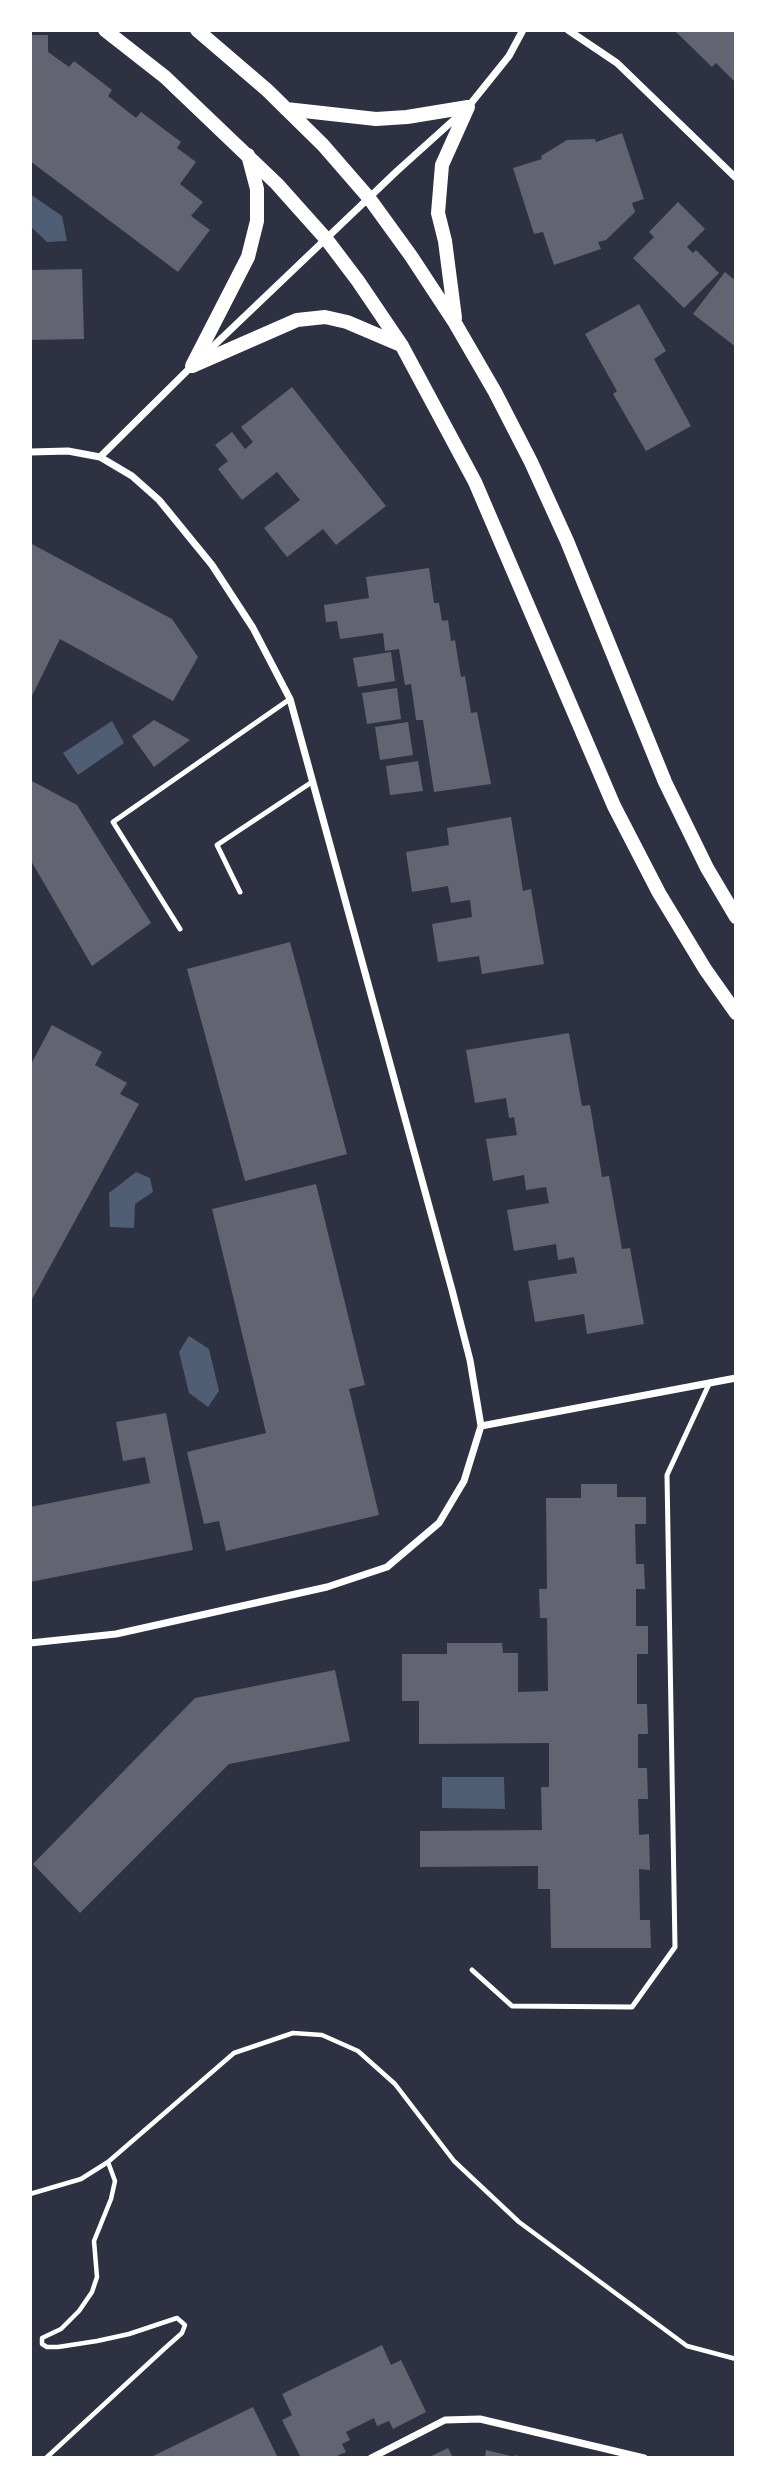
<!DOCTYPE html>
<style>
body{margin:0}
#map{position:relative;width:766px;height:2488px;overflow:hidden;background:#2d3142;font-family:Quicksand,sans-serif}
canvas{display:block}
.frame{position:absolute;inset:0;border:32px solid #fff;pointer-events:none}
</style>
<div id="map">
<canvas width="766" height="2488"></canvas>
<div class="frame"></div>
</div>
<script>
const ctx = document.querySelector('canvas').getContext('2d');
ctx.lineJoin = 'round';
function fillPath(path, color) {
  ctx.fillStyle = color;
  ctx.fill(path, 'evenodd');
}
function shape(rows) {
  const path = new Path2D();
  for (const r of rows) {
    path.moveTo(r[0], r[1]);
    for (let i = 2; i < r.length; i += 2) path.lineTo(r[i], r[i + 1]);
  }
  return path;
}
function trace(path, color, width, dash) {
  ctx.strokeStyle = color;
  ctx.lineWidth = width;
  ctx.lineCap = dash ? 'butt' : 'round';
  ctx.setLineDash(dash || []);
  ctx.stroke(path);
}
const water = shape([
 [30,194,62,216,67,241,47,242,30,226],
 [112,721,124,743,78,775,63,753],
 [136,1172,150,1178,153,1192,135,1204,134,1228,110,1227,109,1193],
 [189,1336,209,1349,219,1391,208,1407,189,1393,179,1352],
 [442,1777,504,1777,505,1809,442,1808]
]);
const building = shape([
 [678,30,736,30,736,83,716,63,712,67,676,32],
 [30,35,48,35,48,52,69,67,74,61,112,90,108,96,136,118,141,112,181,142,177,148,196,162,180,184,203,202,191,216,210,230,178,272,30,161],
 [622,133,644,199,632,203,635,212,606,240,598,242,601,249,554,265,543,232,534,234,513,168,542,159,541,156,567,140,595,139,596,142],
 [678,202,705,229,687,247,693,253,696,250,719,273,684,308,633,258,654,237,649,232],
 [82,269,84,339,30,340,30,270],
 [725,272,736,281,736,347,693,314],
 [639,304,666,351,654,359,691,426,646,451,613,394,617,391,585,334],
 [292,387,386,506,336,545,323,529,287,557,264,528,300,500,277,472,242,500,218,469,228,461,215,445,232,432,245,449,253,442,241,427],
 [30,543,172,619,198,657,173,701,60,639,30,700],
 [429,568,434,603,439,603,442,621,448,620,451,641,455,640,461,677,465,676,471,713,477,712,491,784,434,792,423,720,416,720,411,684,405,685,399,649,385,651,383,633,340,639,337,621,326,622,324,605,369,598,366,577],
 [391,652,395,681,358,687,353,658],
 [397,688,401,719,367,724,362,693],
 [154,720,190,740,154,767,132,736],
 [408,722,413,755,380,760,375,727],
 [418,761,423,791,390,795,386,766],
 [30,780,77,805,151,923,92,966,30,859],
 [511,817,523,891,531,889,544,964,482,974,479,956,438,962,432,924,472,917,470,900,451,903,448,886,412,892,406,852,449,845,447,828],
 [290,942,347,1154,245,1181,187,969],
 [52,1025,102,1052,95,1065,127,1083,120,1094,139,1104,30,1303,30,1066],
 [569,1033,582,1106,590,1105,602,1177,609,1176,622,1249,630,1248,644,1324,587,1334,584,1314,535,1322,528,1281,577,1273,574,1257,558,1260,556,1244,514,1251,507,1210,549,1203,546,1187,526,1190,524,1175,493,1181,486,1139,517,1135,514,1117,509,1118,506,1098,475,1103,466,1050],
 [316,1184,365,1385,349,1389,379,1515,226,1551,219,1521,204,1524,187,1452,266,1433,212,1209],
 [166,1413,193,1550,30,1582,30,1507,150,1483,145,1457,123,1461,116,1422],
 [581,1484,617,1484,617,1497,646,1497,646,1524,635,1524,636,1564,644,1564,645,1589,636,1589,636,1626,648,1626,648,1654,637,1654,637,1704,647,1704,648,1734,638,1734,638,1768,647,1768,648,1799,638,1799,639,1835,649,1834,650,1870,639,1869,640,1920,650,1920,651,1948,551,1948,550,1889,538,1889,538,1866,420,1867,420,1831,542,1830,541,1787,549,1787,549,1743,419,1744,419,1701,402,1701,402,1654,447,1654,447,1643,502,1643,503,1653,518,1653,518,1692,548,1691,547,1618,540,1618,539,1589,547,1589,546,1498,581,1498],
 [335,1670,350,1741,229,1764,80,1913,33,1864,195,1698],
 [382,2345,391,2365,401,2360,426,2412,393,2429,389,2421,377,2426,374,2418,346,2432,350,2440,342,2444,346,2452,332,2458,301,2458,282,2420,292,2415,282,2394],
 [253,2407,278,2458,149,2458],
 [448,2448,453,2458,427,2458],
 [486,2450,515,2457,515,2455,526,2458,485,2458]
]);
const path = shape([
 [30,2194,81,2179,108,2162,234,2053,293,2033,322,2035,358,2051,395,2084,454,2161,519,2222,687,2346,736,2359],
 [46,2458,164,2349,182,2333,185,2325,177,2318,129,2334,97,2341,58,2347,47,2347,42,2344,42,2338,61,2329,79,2311,92,2292,97,2277,94,2241,111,2199,115,2181,108,2162]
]);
const service = shape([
 [240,892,217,845,312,782],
 [180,929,113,822,290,699],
 [472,1970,512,2006,632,2007,675,1947,667,1475,710,1382]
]);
const minor = shape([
 [568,30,617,63,736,178],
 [203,356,397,171,468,107,509,56,523,30],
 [30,452,68,451,100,457,132,476,159,500,212,565,253,628,290,699,452,1290,470,1360,481,1426,464,1481,439,1523,387,1567,327,1587,116,1634,30,1643],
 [100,457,194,364],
 [481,1426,736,1378],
 [371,2458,445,2420,480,2419,644,2458]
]);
const secondary = shape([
 [105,30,165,77,277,184,327,240,358,281,402,346,475,482,614,806,659,893,705,969,736,1013],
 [197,30,267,90,323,145,369,198,411,256,455,323,495,392,531,462,567,541,665,782,707,868,736,917],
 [286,109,376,119,407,117,468,107],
 [455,318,445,241,438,213,442,165,468,107],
 [192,366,248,257,257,221,257,189,248,155],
 [192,366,297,320,325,317,347,322,401,345]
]);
fillPath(water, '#4f5d75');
fillPath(building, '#626471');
trace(path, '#fff', 4.5);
trace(service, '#fff', 5);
trace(minor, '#fff', 7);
trace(secondary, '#fff', 14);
</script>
